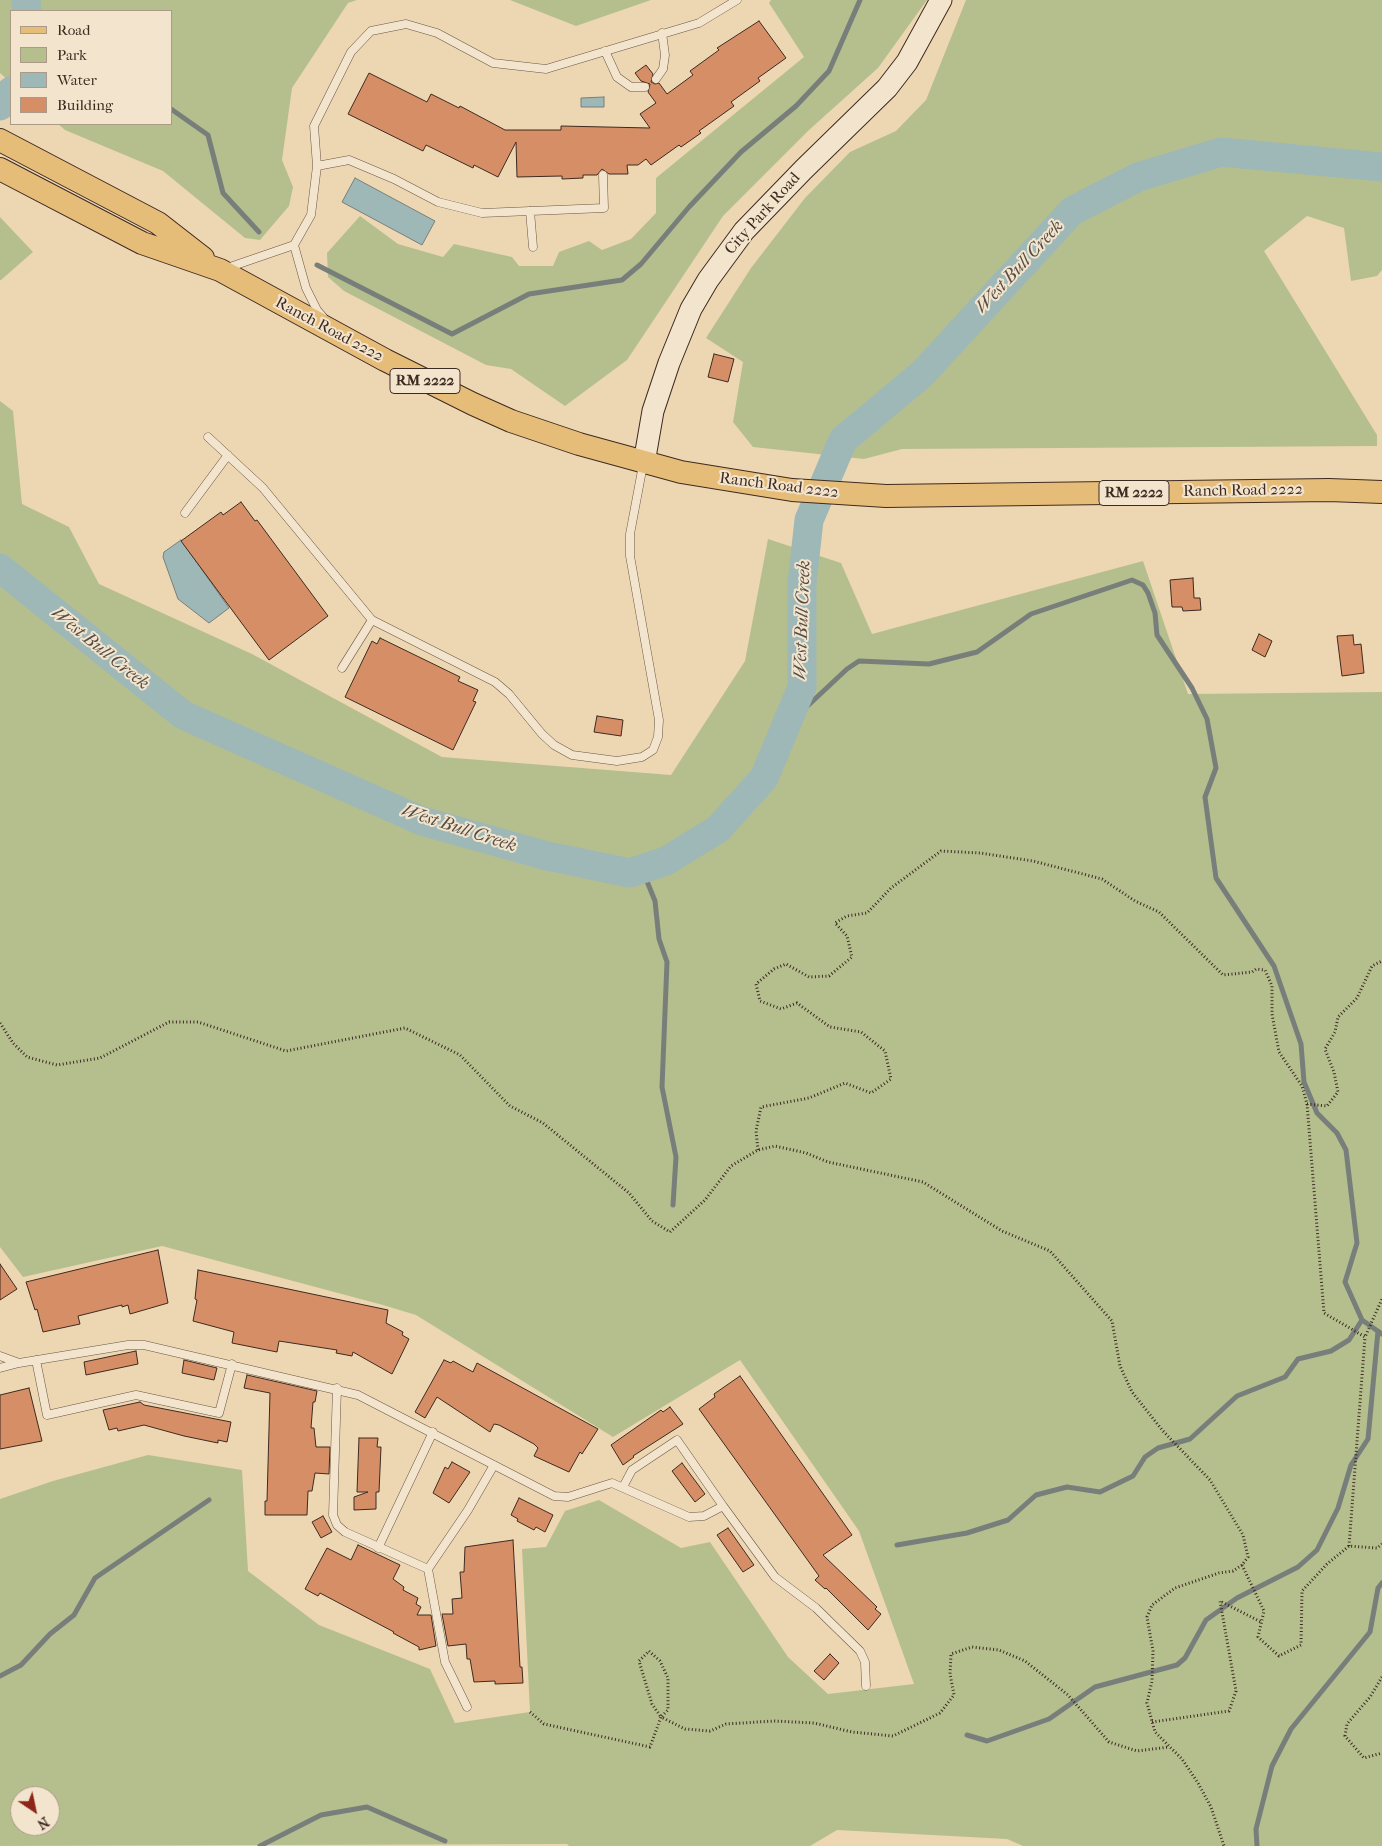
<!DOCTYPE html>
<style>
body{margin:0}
#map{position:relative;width:1382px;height:1846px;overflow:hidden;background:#edd7b2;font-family:"IM FELL French Canon",serif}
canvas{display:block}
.legend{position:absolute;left:10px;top:10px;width:162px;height:115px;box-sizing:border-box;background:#f3e5cd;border:1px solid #ab9a88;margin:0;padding:6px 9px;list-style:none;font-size:15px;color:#3e2a21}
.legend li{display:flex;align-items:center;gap:10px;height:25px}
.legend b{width:25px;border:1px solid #ab9a88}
.north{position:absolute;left:10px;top:1786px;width:50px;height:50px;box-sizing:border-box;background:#f3e5cd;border:1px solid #ab9a88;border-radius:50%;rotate:146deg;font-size:14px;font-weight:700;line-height:20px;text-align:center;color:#3e2a21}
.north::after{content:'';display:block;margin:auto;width:18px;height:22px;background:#8f2418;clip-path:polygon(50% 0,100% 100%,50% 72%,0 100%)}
</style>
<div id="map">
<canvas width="1382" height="1846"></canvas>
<ul class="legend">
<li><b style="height:6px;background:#e6bc79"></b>Road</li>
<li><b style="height:14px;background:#b5bf8e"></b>Park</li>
<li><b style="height:14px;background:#9eb7b7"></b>Water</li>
<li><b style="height:14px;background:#d58e65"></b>Building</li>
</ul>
<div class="north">N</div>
</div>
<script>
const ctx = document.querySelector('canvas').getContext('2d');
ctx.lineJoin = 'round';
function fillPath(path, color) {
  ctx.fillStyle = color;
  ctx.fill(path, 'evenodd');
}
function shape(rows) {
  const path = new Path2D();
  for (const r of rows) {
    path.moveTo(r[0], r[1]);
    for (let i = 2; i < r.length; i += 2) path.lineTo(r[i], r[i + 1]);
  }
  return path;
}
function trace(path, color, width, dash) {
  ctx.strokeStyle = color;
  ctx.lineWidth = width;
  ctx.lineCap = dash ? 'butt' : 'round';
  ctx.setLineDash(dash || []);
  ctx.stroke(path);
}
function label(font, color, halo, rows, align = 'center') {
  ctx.font = font + ' "IM FELL French Canon",serif';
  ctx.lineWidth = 4;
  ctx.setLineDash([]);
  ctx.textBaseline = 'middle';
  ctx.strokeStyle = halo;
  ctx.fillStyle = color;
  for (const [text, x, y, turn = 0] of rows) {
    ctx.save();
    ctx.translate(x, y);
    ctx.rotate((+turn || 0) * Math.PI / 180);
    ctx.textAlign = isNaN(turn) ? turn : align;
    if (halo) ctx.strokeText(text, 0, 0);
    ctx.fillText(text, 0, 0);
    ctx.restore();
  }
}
const green = shape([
 [0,0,357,0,348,3,292,88,282,160,293,187,289,206,260,240,245,238,163,171,65,130,58,124,171,124,171,11,11,11,11,83,0,73],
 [510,0,651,0,576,26],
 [771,0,927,0,878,68,809,130,723,216,627,360,565,406,511,369,486,365,344,291,328,277,327,253,360,216,398,244,443,257,454,244,512,257,519,266,553,266,559,252,589,241,602,250,631,239,656,213,656,178,804,57,769,3],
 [966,0,1382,0,1382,270,1377,276,1351,281,1344,228,1307,216,1264,251,1377,435,1377,446,902,449,864,459,753,447,733,422,743,362,706,338,751,268,805,198,850,152,896,131,926,100],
 [0,217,33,252,1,280,0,280],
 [0,401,13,411,22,504,69,527,99,584,252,654,442,757,671,775,745,661,768,539,841,563,872,634,1143,561,1188,694,1382,692,1382,1846,1023,1846,1007,1839,837,1830,810,1846,569,1846,567,1844,0,1846,0,1499,53,1481,148,1455,242,1470,248,1571,319,1625,430,1669,455,1723,530,1712,522,1549,546,1547,565,1511,599,1500,681,1548,710,1542,788,1657,828,1694,914,1684,859,1531,740,1360,613,1437,416,1315,383,1305,162,1246,23,1277,0,1247],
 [20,1796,50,1796,50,1826,20,1826]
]);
const water = shape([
 [604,97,604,107,581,107,581,98,604,97],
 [355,178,435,221,422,245,342,202,355,178],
 [181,540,229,608,209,623,178,599,163,557,164,552,181,540]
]);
const stream = shape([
 [171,109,208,135,223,193,259,232],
 [317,265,452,334,529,294,622,280,641,264,689,207,741,152,796,106,829,71,860,0],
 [785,727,847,669,859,661,929,664,977,652,1031,614,1132,580,1143,585,1148,593,1155,613,1157,635,1192,688,1207,719,1216,768,1205,797,1216,878,1274,966,1301,1044,1304,1082,1317,1113,1337,1133,1346,1150,1357,1243,1345,1282,1362,1320,1382,1334],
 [642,869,655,901,659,939,667,962,662,1087,676,1157,673,1205],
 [897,1545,967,1533,1008,1520,1036,1495,1067,1487,1100,1492,1133,1476,1145,1457,1158,1448,1190,1439,1237,1396,1285,1377,1298,1359,1331,1351,1349,1340,1362,1320],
 [0,1676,21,1665,50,1634,74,1615,95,1578,209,1500],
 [967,1735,987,1741,1049,1719,1095,1687,1177,1665,1185,1658,1206,1620,1237,1598,1298,1567,1317,1550,1338,1508,1351,1465,1368,1439,1378,1331],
 [260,1846,321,1815,367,1807,445,1841],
 [1257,1846,1256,1829,1272,1766,1291,1729,1370,1632,1378,1588,1382,1583]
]);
const river = shape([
 [26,0,27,11],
 [0,106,11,91],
 [0,568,183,715,422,821,547,856,630,873,666,861,718,829,764,778,802,687,802,583,809,520,843,440,922,374,1072,211,1138,177,1221,152,1382,167]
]);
const building = shape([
 [759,21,786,58,758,78,760,81,731,102,734,106,699,131,701,133,681,147,679,145,651,165,646,159,638,165,627,165,628,174,609,174,602,169,597,175,583,175,583,178,562,179,562,176,517,177,516,142,498,177,474,165,473,168,426,145,423,151,348,114,369,73,427,102,431,94,459,108,460,106,505,130,561,130,561,126,650,128,640,114,656,103,648,92,650,84,641,81,635,73,646,65,653,74,651,82,655,84,659,83,667,94,693,75,690,71,719,50,717,48,759,21],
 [714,354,734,359,728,382,708,377,714,354],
 [241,502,255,521,257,520,328,616,269,660,181,541,221,512,223,515,241,502],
 [1193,578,1194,598,1200,598,1201,610,1183,611,1182,607,1172,607,1170,580,1193,578],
 [1259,634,1272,641,1265,657,1252,650,1259,634],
 [1353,635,1354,645,1361,644,1364,673,1342,676,1337,636,1353,635],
 [380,638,460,677,458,681,478,690,473,701,476,702,453,750,345,697,372,641,377,644,380,638],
 [597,716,623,720,621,736,594,732,597,716],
 [158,1250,168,1303,130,1314,128,1305,122,1307,122,1305,78,1316,80,1324,43,1332,37,1309,35,1310,26,1282,158,1250],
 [0,1264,17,1289,0,1300,0,1264],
 [198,1270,388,1310,386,1323,403,1332,402,1335,409,1339,392,1374,353,1352,352,1356,336,1353,337,1350,279,1341,277,1352,232,1343,234,1332,193,1321,197,1300,195,1299,198,1270],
 [136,1351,138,1364,86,1375,84,1362,136,1351],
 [184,1360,217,1368,214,1380,182,1373,184,1360],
 [444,1360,451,1363,453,1361,473,1372,477,1363,598,1429,582,1454,580,1452,569,1472,534,1456,538,1448,534,1444,499,1425,494,1424,490,1432,437,1397,425,1418,415,1412,444,1360],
 [247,1375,317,1391,315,1402,313,1402,311,1428,314,1428,316,1447,330,1447,329,1474,315,1473,312,1491,308,1491,307,1515,265,1515,265,1501,267,1501,270,1393,244,1388,247,1375],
 [740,1376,852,1535,823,1555,877,1607,875,1609,881,1614,868,1630,826,1588,825,1589,815,1580,819,1576,699,1409,715,1397,714,1394,740,1376],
 [29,1388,42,1441,0,1449,0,1395,29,1388],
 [140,1402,144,1405,231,1422,227,1442,218,1440,218,1443,184,1436,144,1425,118,1431,117,1428,109,1430,103,1410,140,1402],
 [670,1407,683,1424,633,1456,634,1457,623,1465,611,1445,661,1410,663,1412,670,1407],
 [359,1438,378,1438,377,1447,381,1447,379,1492,376,1492,376,1509,354,1510,354,1497,368,1492,357,1492,359,1438],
 [452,1462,470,1472,449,1503,433,1493,445,1467,448,1469,452,1462],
 [682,1463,705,1494,695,1502,672,1471,682,1463],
 [519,1498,553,1515,545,1532,536,1527,534,1530,517,1521,518,1519,511,1515,519,1498],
 [323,1516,332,1532,321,1538,312,1522,323,1516],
 [728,1528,754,1565,743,1572,717,1535,728,1528],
 [513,1540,520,1667,522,1667,523,1683,495,1684,495,1681,474,1682,470,1659,467,1659,466,1644,448,1646,442,1614,453,1614,452,1599,462,1598,460,1572,464,1572,465,1547,513,1540],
 [358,1545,400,1565,393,1579,404,1587,403,1590,418,1598,416,1604,421,1607,417,1615,431,1615,436,1646,419,1650,419,1647,393,1633,394,1632,320,1593,318,1596,305,1589,327,1548,351,1560,358,1545],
 [830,1654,839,1663,824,1680,814,1671,830,1654]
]);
const path = shape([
 [0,1023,13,1043,27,1057,57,1065,100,1058,169,1022,198,1022,286,1051,405,1028,460,1055,510,1106,543,1123,629,1193,652,1221,670,1232,705,1200,731,1166,758,1150,775,1146,806,1153,828,1162,923,1182,1002,1231,1050,1251,1112,1321,1120,1366,1132,1392,1163,1431,1210,1480,1243,1535,1248,1557,1242,1565,1233,1571,1219,1573,1175,1588,1152,1605,1147,1617,1153,1651,1152,1681,1147,1703,1155,1732,1182,1759,1198,1783,1211,1807,1224,1846],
 [1307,1104,1324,1313,1365,1337,1382,1299],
 [758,1150,756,1131,761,1107,809,1098,845,1083,871,1093,891,1079,885,1051,861,1032,830,1027,797,1003,781,1009,760,1001,756,984,774,969,786,964,809,977,829,976,852,957,847,936,835,923,847,916,867,913,891,888,941,851,980,853,1033,861,1102,879,1135,901,1159,912,1223,975,1252,972,1256,969,1265,970,1272,986,1272,1014,1279,1052,1302,1086,1307,1104,1327,1106,1338,1092,1334,1072,1325,1049,1335,1032,1338,1017,1357,998,1372,966,1382,961],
 [1349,1546,1365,1337],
 [1242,1565,1264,1611,1258,1637,1279,1656,1301,1645,1302,1591,1327,1564,1349,1546,1377,1548,1382,1544],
 [649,1651,660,1661,668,1678,668,1710,661,1717,652,1704,639,1661,649,1651],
 [1382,1677,1370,1697,1347,1724,1345,1736,1364,1758,1382,1753],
 [530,1712,544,1724,650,1747,661,1717,685,1729,710,1731,726,1724,774,1721,814,1723,852,1732,893,1736,940,1713,954,1695,950,1674,951,1654,972,1647,999,1650,1025,1661,1068,1695,1109,1742,1137,1751,1169,1747],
 [1152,1722,1229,1711,1236,1691,1220,1601,1261,1622]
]);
const lane = shape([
 [605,51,617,77,631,87,645,87],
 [656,79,663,69,665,55,662,33],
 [317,166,349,160,394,179,438,202,482,213,604,208,603,175],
 [530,211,533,247],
 [294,245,306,288,317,310,323,317],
 [227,268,294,245,311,215,317,166,314,126,351,52,371,31,406,24,437,33,493,63,546,69,699,23,737,0],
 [208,437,263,488,372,620,495,682,509,694,542,734,554,745,572,755,617,761,642,757,653,750,658,737,659,720,630,556,630,534,643,465],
 [185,513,228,455],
 [342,668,372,620],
 [0,1356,19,1363,128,1345,144,1345,358,1395,554,1496,568,1497,612,1483,689,1517,704,1516,723,1506,775,1577,816,1608,860,1651,865,1662,866,1686],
 [36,1360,47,1415,136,1395,219,1413,232,1364],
 [0,1368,19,1363],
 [337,1388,333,1515,337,1525,345,1532,428,1569,468,1510,494,1465],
 [623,1487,632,1470,677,1440,723,1506],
 [378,1548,433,1432],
 [428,1569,445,1662,467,1707]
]);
const secondary = shape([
 [644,463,653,411,669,363,691,309,708,280,744,231,804,169,887,88,907,62,941,0]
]);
const primary = shape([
 [0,140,158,223,203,258],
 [0,169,142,243,220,270,385,360,473,404,511,421,579,444,681,472,792,490,886,496,1329,490,1382,492]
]);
const shields = [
 [425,381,70],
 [1134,493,70]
];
const shieldNames = [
 ["RM 2222",425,381],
 ["RM 2222",1134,493]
];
const streetNames = [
 ["City Park Road",763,214,-48],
 ["Ranch Road 2222",329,330,28],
 ["Ranch Road 2222",779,486,7],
 ["Ranch Road 2222",1243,491,-1]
];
const waterNames = [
 ["West Bull Creek",1020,267,-47],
 ["West Bull Creek",803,620,-88],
 ["West Bull Creek",100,649,39],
 ["West Bull Creek",459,829,18]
];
fillPath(green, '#b5bf8e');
fillPath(water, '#9eb7b7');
trace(water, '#787f7b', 1);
trace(stream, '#787f7b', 5);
trace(river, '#9eb7b7', 29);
fillPath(building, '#d58e65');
trace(building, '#3e2a21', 1);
trace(lane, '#6a5545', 9);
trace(secondary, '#3e2a21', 23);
trace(primary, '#3e2a21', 24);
trace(path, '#3e2a21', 3, [1, 2.5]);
trace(lane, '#f3e5cd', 8);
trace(secondary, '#f3e5cd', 21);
trace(primary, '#e6bc79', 22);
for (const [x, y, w] of shields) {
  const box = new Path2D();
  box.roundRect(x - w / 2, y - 12.5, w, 25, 4);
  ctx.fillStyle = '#f3e5cd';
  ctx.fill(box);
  trace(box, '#3e2a21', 1);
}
label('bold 15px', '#3e2a21', null, shieldNames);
label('16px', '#3e2a21', '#f3e5cd', streetNames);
label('italic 18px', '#564d46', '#f3e5cd', waterNames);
</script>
